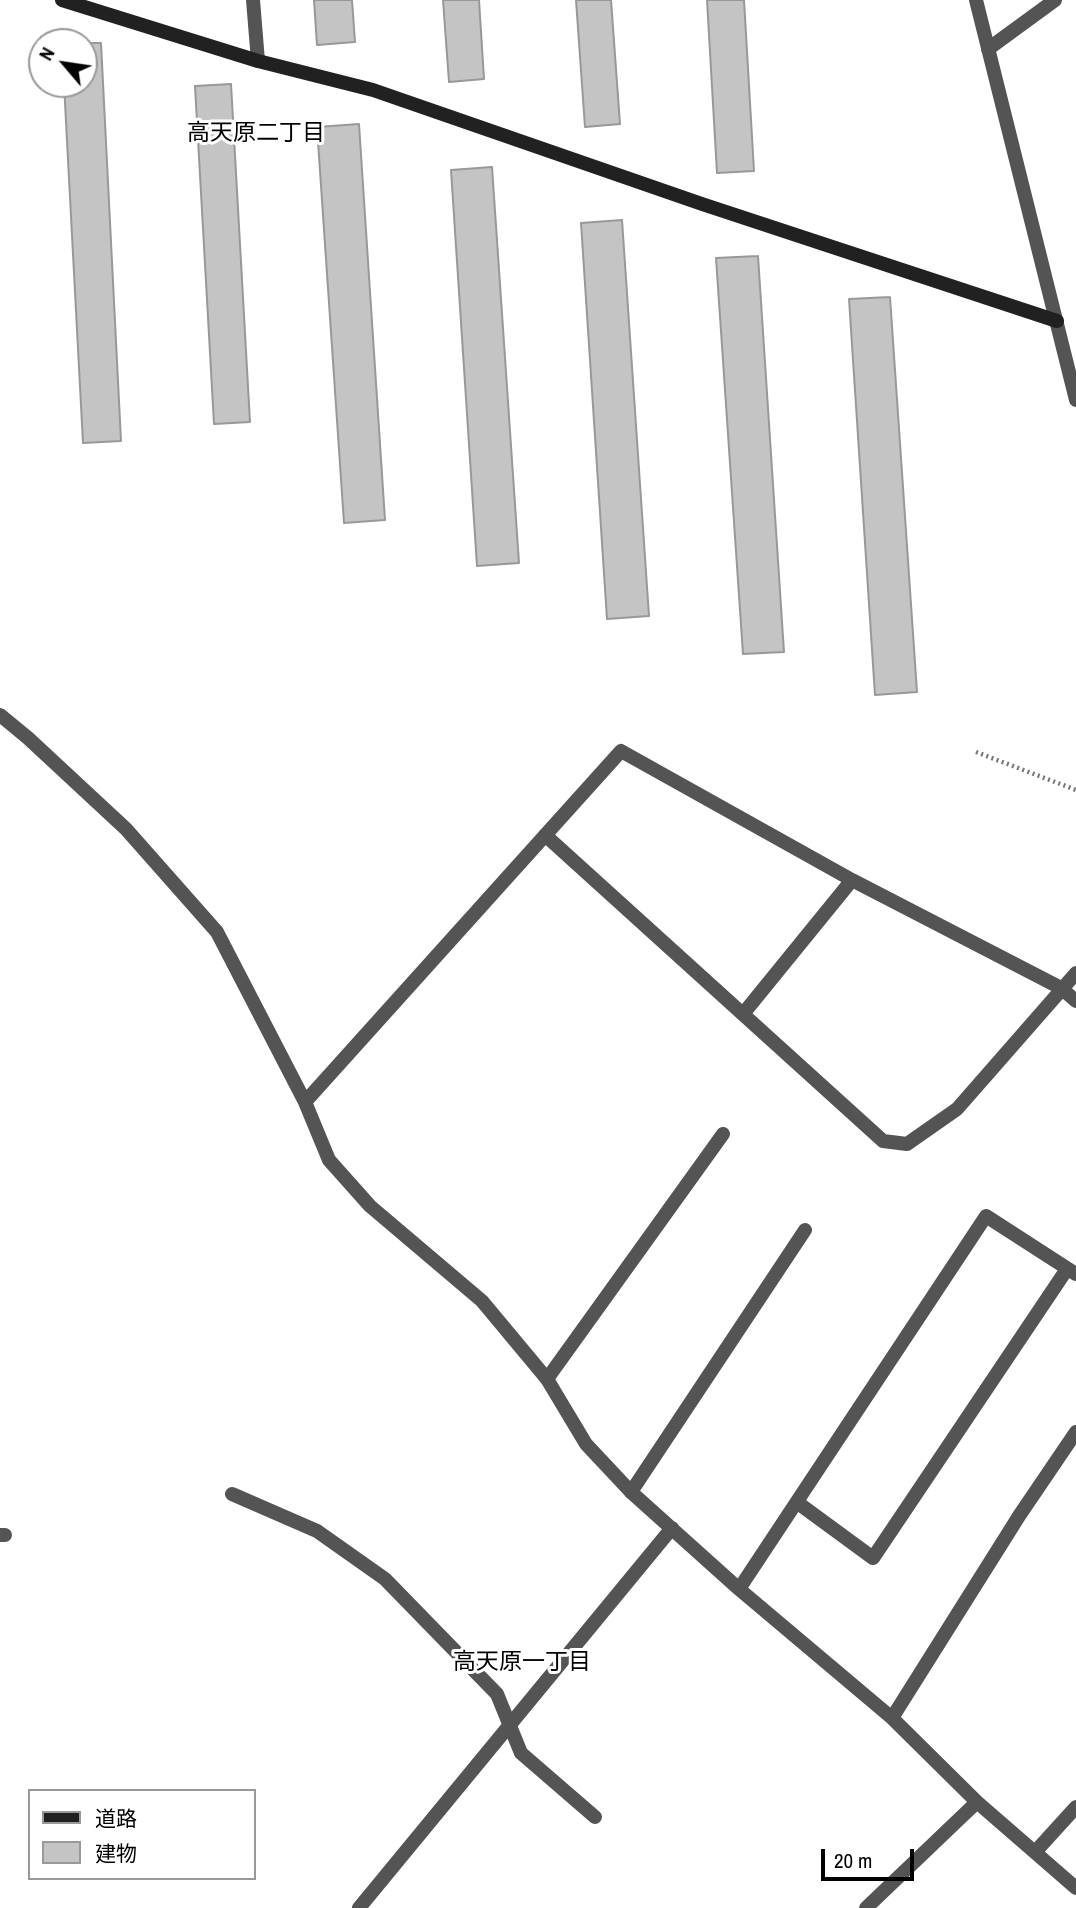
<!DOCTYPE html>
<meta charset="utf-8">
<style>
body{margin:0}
#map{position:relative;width:1076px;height:1908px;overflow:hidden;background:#fff;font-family:"Archivo Narrow","Noto Sans JP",sans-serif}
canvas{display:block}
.legend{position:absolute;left:28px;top:1789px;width:228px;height:91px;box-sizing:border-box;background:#fff;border:2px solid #999;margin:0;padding:9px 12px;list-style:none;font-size:21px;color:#000}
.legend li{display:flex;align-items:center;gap:14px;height:35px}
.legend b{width:35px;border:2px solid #999}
.north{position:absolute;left:28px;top:28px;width:70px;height:70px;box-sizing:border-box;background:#fff;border:2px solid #999;border-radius:50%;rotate:299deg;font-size:19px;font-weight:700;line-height:28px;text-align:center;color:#000}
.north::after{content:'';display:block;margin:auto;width:24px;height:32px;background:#000;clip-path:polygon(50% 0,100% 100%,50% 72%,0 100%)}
.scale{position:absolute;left:821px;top:1849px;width:93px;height:32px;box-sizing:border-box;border:4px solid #000;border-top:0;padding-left:9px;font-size:21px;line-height:24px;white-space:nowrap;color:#000;-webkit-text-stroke:5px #fff;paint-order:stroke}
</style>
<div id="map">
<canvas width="1076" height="1908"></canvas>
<ul class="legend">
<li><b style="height:9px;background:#212121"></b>道路</li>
<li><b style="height:19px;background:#c4c4c4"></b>建物</li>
</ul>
<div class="north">N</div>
<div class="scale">20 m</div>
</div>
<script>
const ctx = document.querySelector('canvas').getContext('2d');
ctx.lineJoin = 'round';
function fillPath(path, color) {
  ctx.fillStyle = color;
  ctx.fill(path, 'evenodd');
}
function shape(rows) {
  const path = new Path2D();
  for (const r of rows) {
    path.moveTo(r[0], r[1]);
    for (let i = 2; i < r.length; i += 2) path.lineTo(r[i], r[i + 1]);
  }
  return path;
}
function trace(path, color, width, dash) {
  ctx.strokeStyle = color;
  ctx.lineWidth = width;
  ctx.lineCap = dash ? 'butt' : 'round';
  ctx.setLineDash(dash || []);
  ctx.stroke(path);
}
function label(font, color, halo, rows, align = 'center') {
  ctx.font = font + ' "Archivo Narrow","Noto Sans JP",sans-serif';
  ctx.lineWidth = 6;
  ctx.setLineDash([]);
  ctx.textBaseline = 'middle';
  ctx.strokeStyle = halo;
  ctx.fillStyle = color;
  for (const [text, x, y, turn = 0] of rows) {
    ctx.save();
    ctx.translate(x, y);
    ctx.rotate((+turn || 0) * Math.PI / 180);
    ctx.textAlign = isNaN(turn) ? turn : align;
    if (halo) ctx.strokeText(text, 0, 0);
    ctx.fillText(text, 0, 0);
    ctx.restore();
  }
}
const building = shape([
 [314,0,352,0,355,42,317,45,314,0],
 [443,0,479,0,484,79,449,82,443,0],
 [576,0,611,0,620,124,585,127,576,0],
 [707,0,744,0,754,171,717,173,707,0],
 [84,43,101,43,121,441,83,443,64,84,84,84,84,43],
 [231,84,250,422,214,424,195,86,231,84],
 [359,124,385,520,344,523,317,127,359,124],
 [492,167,519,563,477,566,451,170,492,167],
 [622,220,649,616,607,619,581,223,622,220],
 [758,256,784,652,743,654,716,258,758,256],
 [890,297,917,692,875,695,849,299,890,297]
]);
const path = shape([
 [976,752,1076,790]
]);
const lane = shape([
 [988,49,1055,0],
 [547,1379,723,1134],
 [631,1492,805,1230],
 [232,1494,317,1531,385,1579,497,1694,521,1753,595,1817]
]);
const street = shape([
 [253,0,258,61],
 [976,0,1076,400],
 [0,715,28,738,126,829,217,932,305,1102,621,751,852,880,1061,988,1076,1001],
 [545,835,883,1141,907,1144,957,1109,1076,973],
 [743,1014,852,880],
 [305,1102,329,1160,370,1206,482,1301,547,1379,586,1444,631,1492,739,1589,892,1718,977,1802,1076,1888],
 [798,1503,873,1558,1067,1269],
 [0,1535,5,1535],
 [739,1589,986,1216,1076,1274],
 [892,1718,1019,1516,1076,1432],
 [1036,1851,1076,1807],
 [359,1908,672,1528],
 [866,1908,977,1802]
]);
const secondary = shape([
 [62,0,258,61,373,90,702,204,1057,321]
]);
const neighbourhoodNames = [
 ["高天原二丁目",256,134],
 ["高天原一丁目",522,1663]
];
fillPath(building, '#c4c4c4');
trace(building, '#989898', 2);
trace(path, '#767676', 4.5, [2, 3.5]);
trace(lane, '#545454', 14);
trace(street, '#545454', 14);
trace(secondary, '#212121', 14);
label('23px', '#000', '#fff', neighbourhoodNames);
</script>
